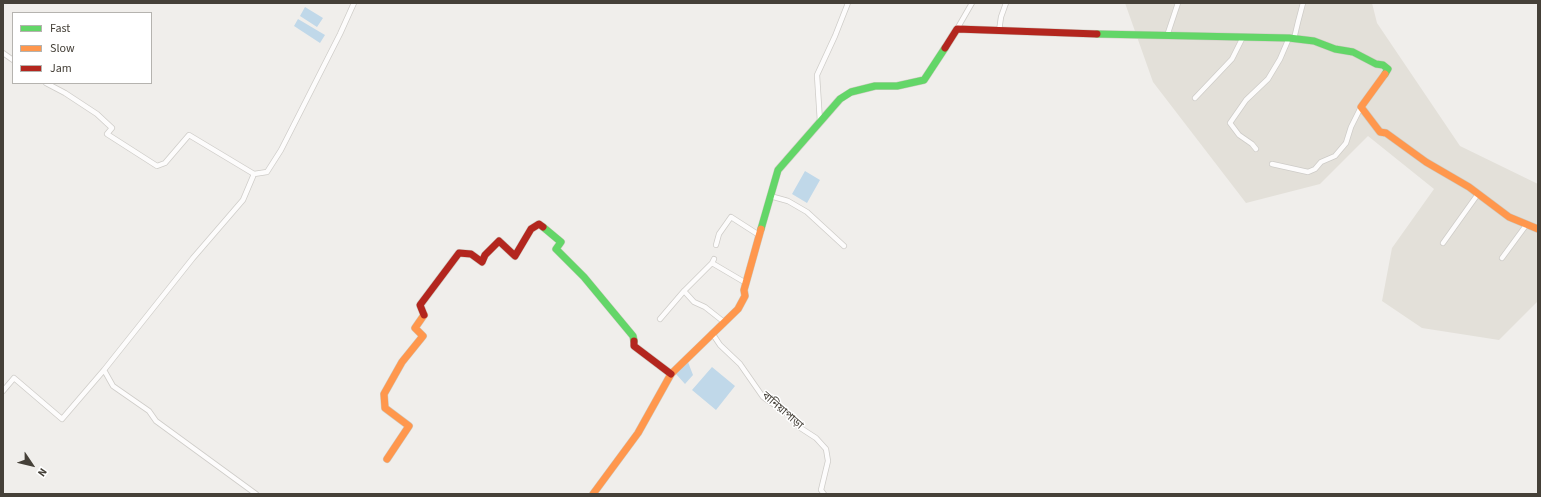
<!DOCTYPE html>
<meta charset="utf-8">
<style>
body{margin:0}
#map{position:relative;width:1541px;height:497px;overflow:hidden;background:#f0eeeb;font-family:"Source Sans 3",sans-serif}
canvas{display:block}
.frame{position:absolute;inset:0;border:4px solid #454038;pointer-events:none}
.legend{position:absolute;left:12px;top:12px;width:140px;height:72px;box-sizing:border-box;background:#fff;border:1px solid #b5b3af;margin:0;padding:5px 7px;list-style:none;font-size:12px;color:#454038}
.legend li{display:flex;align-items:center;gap:8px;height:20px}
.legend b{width:20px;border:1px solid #b5b3af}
.north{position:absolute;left:12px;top:445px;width:40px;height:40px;-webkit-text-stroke:3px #fff;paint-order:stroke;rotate:125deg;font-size:11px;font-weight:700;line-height:16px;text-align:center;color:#454038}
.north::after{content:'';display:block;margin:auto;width:14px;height:18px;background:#454038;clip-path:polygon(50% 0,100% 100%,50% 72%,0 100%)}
</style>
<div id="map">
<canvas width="1541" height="497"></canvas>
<div class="frame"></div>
<ul class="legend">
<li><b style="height:5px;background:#63d668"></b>Fast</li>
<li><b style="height:5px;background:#ff974d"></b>Slow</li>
<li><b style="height:5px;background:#b3261e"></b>Jam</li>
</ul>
<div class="north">N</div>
</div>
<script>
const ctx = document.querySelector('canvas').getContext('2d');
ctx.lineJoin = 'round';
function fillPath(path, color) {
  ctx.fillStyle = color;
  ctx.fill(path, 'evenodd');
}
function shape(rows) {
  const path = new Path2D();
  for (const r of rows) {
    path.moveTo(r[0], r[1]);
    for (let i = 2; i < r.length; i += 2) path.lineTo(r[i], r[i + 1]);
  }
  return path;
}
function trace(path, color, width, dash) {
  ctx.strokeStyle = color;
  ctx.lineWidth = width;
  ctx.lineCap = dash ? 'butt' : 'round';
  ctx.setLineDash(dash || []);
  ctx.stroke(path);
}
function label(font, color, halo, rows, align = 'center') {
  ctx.font = font + ' "Source Sans 3","Noto Sans Bengali",sans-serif';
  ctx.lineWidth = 3;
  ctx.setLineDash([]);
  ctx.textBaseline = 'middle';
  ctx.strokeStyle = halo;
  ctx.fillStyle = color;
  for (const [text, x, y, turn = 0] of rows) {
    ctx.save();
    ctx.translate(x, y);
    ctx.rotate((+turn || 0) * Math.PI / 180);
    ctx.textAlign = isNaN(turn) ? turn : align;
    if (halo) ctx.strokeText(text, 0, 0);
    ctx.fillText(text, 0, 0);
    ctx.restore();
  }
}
const residential = shape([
 [1125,3,1372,3,1377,23,1460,146,1538,184,1538,301,1499,340,1422,328,1382,301,1392,248,1434,189,1368,136,1320,184,1246,203,1153,82]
]);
const water = shape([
 [305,7,323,18,317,27,300,16],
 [298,19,325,35,320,43,294,26],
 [805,171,820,180,807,203,792,194],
 [688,362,693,375,685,384,676,374],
 [712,367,735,386,716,410,692,390]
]);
const street = shape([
 [957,29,972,3],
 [999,31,1001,17,1006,3],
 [1167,36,1178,3],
 [1294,39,1298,22,1303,3],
 [3,53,13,60],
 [46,83,65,93,97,114,112,128,107,134,157,166,165,163,189,135,254,174,267,172,281,150,340,34,354,3],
 [1195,98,1232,59,1243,37],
 [820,122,817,75,835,36,848,3],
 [1256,149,1252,144,1239,135,1230,123,1246,100,1268,79,1280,59,1289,38],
 [1272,164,1308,172,1315,169,1321,162,1335,156,1346,143,1351,127,1361,107],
 [254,174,243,200,193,258,104,370,113,386,149,411,156,421,256,494],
 [770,196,788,201,807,212,844,246],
 [1443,243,1478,194],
 [716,245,719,234,731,217,759,235],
 [1502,258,1527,224],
 [714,259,712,263,684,291,694,302,705,307,724,322],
 [712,263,746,283],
 [660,319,684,291],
 [712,333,720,345,740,364,763,397,789,415,799,427,816,438,826,449,828,461,821,490,824,494],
 [3,391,14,378,62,419,104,370]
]);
const fast = shape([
 [1097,34,1289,38,1314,41,1335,49,1353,52,1376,64,1383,65,1388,69,1385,74],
 [543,227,561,242,556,249,584,277,633,336,634,341],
 [761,229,778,170,840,99,851,92,875,86,897,86,924,80,945,48]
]);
const slow = shape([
 [1385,74,1361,107,1380,132,1386,133,1426,162,1469,187,1509,217,1538,229],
 [387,459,409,426,385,408,384,394,402,362,423,336,415,328,424,315],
 [593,494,638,433,671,374,738,309,745,296,744,290,761,229]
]);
const jam = shape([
 [945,48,957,29,1097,34],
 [424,315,420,305,459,253,471,254,482,262,485,255,499,241,515,256,531,229,539,224,543,227],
 [634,341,634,346,671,374]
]);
const streetNames = [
 ["বানিয়াপাড়া",782,411,41]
];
fillPath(residential, '#e3e0d9');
fillPath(water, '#c0d8e9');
trace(street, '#ceccc8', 6);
trace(fast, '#cecbc2', 8);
trace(slow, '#cecbc2', 8);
trace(jam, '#cecbc2', 8);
trace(street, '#fdfcfc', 4.5);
trace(fast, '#63d668', 7);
trace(slow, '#ff974d', 7);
trace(jam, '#b3261e', 7);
label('11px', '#454038', '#fff', streetNames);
</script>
